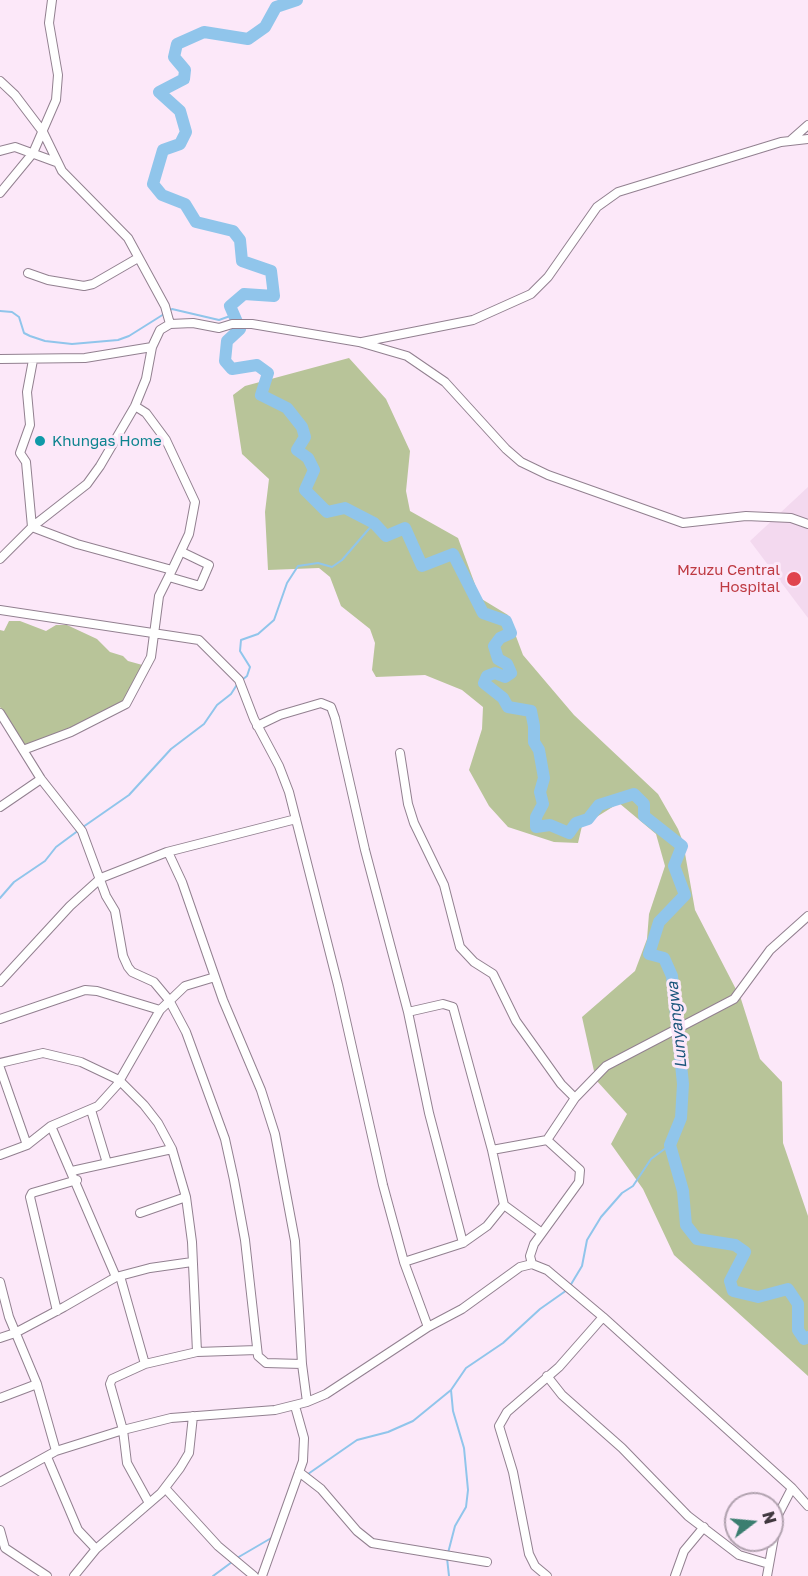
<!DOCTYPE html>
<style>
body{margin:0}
#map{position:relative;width:808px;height:1576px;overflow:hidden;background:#fce8f9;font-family:"Golos Text",sans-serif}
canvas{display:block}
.north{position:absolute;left:724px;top:1492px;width:60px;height:60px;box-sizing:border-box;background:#fce8f9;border:2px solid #b1a2af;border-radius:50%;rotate:74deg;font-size:16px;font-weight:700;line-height:24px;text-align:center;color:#40383f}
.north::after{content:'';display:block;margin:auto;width:21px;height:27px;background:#3b7e70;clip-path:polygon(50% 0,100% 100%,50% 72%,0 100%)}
</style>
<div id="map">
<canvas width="808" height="1576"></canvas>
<div class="north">N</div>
</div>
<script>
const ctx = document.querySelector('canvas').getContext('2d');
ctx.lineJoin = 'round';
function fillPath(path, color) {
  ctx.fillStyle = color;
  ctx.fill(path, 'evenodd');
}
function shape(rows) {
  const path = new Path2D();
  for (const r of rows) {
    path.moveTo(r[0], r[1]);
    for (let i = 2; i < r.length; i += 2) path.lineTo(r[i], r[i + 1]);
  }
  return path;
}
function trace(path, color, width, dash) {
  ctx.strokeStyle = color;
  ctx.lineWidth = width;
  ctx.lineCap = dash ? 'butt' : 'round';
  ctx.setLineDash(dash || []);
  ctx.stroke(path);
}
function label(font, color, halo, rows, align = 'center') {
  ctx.font = font + ' "Golos Text",sans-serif';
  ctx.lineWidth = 6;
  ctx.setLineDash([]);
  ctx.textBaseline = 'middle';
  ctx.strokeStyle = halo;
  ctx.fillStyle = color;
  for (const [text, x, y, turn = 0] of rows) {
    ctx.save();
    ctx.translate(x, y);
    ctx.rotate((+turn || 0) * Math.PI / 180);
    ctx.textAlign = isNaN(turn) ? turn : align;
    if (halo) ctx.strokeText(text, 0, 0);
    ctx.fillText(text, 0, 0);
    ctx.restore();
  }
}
const built = shape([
 [808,487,808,618,750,541]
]);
const green = shape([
 [349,358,386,399,410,451,406,491,410,511,458,538,480,598,508,615,523,655,574,715,658,794,678,829,683,842,695,910,741,999,760,1059,782,1082,783,1143,808,1216,808,1376,674,1255,643,1189,611,1144,627,1114,596,1080,582,1017,635,971,647,939,649,914,665,866,656,834,619,803,582,826,578,843,554,842,508,827,489,806,469,770,482,729,483,707,462,690,425,675,376,677,372,670,375,643,370,629,341,606,330,577,319,568,268,570,265,512,269,479,242,454,233,395,245,386],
 [9,621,20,621,46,631,56,625,67,625,97,639,110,652,123,656,128,661,146,666,126,702,92,721,24,746,0,707,0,630,4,631]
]);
const stream = shape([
 [0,311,12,312,19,317,24,333,30,336,45,341,72,344,118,340,129,336,172,309,219,320,233,315],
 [242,680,247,676,250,667,240,651,241,640,258,634,274,620,287,583,298,566,318,563,332,567,342,560,374,523],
 [83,827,129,795,171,749,204,724,217,705,231,694,238,683],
 [0,898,14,882,45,861,56,847,79,830],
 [570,1286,582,1266,587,1240,601,1217,622,1193,633,1186,651,1159,670,1145],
 [308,1474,357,1440,388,1432,413,1421,451,1390],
 [448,1553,455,1526,466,1507,468,1490,464,1448,453,1411,451,1390,466,1368,503,1343,540,1309,567,1290],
 [237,1558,273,1537],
 [447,1558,449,1576],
 [213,1576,232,1562]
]);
const river = shape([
 [297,0,276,7,265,27,248,39,204,32,177,44,174,57,185,70,184,79,159,92,180,111,186,132,180,144,163,150,153,184,162,195,185,204,196,222,233,231,240,240,242,261,271,271,274,296,244,294,230,306,240,329,227,341,225,361,232,369,257,365,268,373,261,395,287,408,302,427,305,437,297,450,308,458,314,470,305,490,327,512,345,508,374,523,386,536,405,528,422,566,453,554,483,613,506,621,511,633,500,638,494,646,498,659,507,664,511,673,505,677,495,673,487,676,484,683,503,698,508,707,531,711,534,726,534,742,539,750,544,778,540,792,543,804,536,817,536,827,550,825,569,833,576,823,588,819,599,805,634,794,644,804,644,816,682,846,674,866,685,895,659,922,649,954,664,958,672,976,683,1084,681,1118,670,1145,683,1191,686,1225,697,1239,735,1245,745,1252,730,1281,733,1291,758,1297,788,1289,798,1304,798,1330,804,1339,808,1337]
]);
const minor = shape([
 [0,81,15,95,43,132,62,171,128,238,165,306,170,324],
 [791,140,808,125],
 [0,151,15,147,56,162],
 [0,193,33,153,56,100,58,75,49,23,52,0],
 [28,273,48,280,84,286,93,284,138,258],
 [362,342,473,320,531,294,548,277,597,207,618,192,781,142,808,139],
 [0,359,85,358,152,347],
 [135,406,146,413,166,440,195,502,189,534,172,570],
 [0,559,32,527,87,484,100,466,135,406,146,379,152,347,160,330,170,324,193,323,219,328,232,324,252,324,359,342,407,356,445,382,506,449,521,462,548,475,683,523,746,516,791,518,808,524],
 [169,577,200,586,209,565,182,552],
 [0,610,199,640,239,680,254,719,279,766,289,792,338,985,383,1185,404,1262,428,1327],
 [0,713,41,779,82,831,106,896,115,911,123,956,128,967,132,972,154,982,169,1000,186,1032,225,1139,234,1180,245,1240,258,1356,266,1363,302,1364],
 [257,726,280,715,321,703,331,707,335,718,365,850,408,1012,429,1113,463,1243],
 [23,750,71,732,126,704,151,657,159,596,172,570,77,544,32,527,26,462,20,453,30,425,27,392,33,360],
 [400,753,408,804,414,823,444,885,460,947,474,962,493,974,516,1021,561,1084,575,1098],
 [0,807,41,779],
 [168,852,182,882,223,1000,261,1090,275,1134,295,1241,302,1364,307,1402],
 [0,982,70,906,101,878,167,852,296,819],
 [0,1019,85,990,97,991,160,1010],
 [0,1063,43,1053,81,1062,119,1080,144,1105,158,1123,172,1149,186,1197,192,1242,197,1352],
 [0,1068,27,1145],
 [91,1110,107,1163],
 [51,1126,116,1277],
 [547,1140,575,1098,606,1066,734,999,770,950,808,916],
 [492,1150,547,1140,580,1170,579,1182,534,1244,530,1256,532,1264],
 [0,1155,27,1145,51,1126,98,1106,117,1085,160,1010,185,986,215,977],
 [72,1171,172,1149],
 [504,1205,542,1233],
 [140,1213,186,1197],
 [404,1262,463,1243,487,1226,504,1205,492,1150,453,1007,443,1004,408,1012],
 [120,1276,145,1364],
 [0,1282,9,1317,37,1384,56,1451],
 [57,1311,30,1197,32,1193,77,1180],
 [0,1338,15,1333,64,1307,116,1277,150,1268,192,1262],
 [547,1376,562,1395,622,1448,688,1516,739,1555,769,1564],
 [0,1398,37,1384],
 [47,1457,78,1530,96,1549],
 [299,1472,321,1489,357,1531,372,1543,487,1562],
 [0,1482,56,1451,123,1430,171,1418,275,1410,307,1402,326,1394,428,1327,462,1309,520,1267,532,1264,547,1270,603,1317,792,1488,808,1506],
 [165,1488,218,1546,254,1576],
 [149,1503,127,1463,123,1430,110,1384,112,1379,145,1364,197,1352,257,1350],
 [0,1530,5,1548,47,1576],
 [74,1576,96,1549,161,1493,180,1468,189,1453,193,1416],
 [262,1576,303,1461,304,1438,295,1406],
 [547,1576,535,1566,529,1554,513,1472,499,1426,507,1412,559,1367,603,1317],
 [675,1576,684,1551,704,1527],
 [767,1576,778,1515,792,1488]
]);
const markers = [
 [40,441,6,"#0f9aa8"],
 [794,579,8,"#e0444e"]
];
const cultureNames = [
 ["Khungas Home",52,441]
];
const healthNames = [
 ["Mzuzu Central",780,570],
 ["Hospital",780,587]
];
const waterNames = [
 ["Lunyangwa",677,1025,-96]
];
fillPath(built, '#f3d9ef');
fillPath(green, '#b8c499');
trace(stream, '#90c5eb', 2);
trace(river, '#90c5eb', 12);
trace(minor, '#928090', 10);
trace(minor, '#fff', 8);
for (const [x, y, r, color] of markers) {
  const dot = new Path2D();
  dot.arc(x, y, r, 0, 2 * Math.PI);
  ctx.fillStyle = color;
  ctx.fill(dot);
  trace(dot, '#fce8f9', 2);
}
label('15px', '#0d838f', '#fce8f9', cultureNames, 'left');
label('15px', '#be3a42', '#fce8f9', healthNames, 'right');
label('italic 16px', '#1b567c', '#fce8f9', waterNames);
</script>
